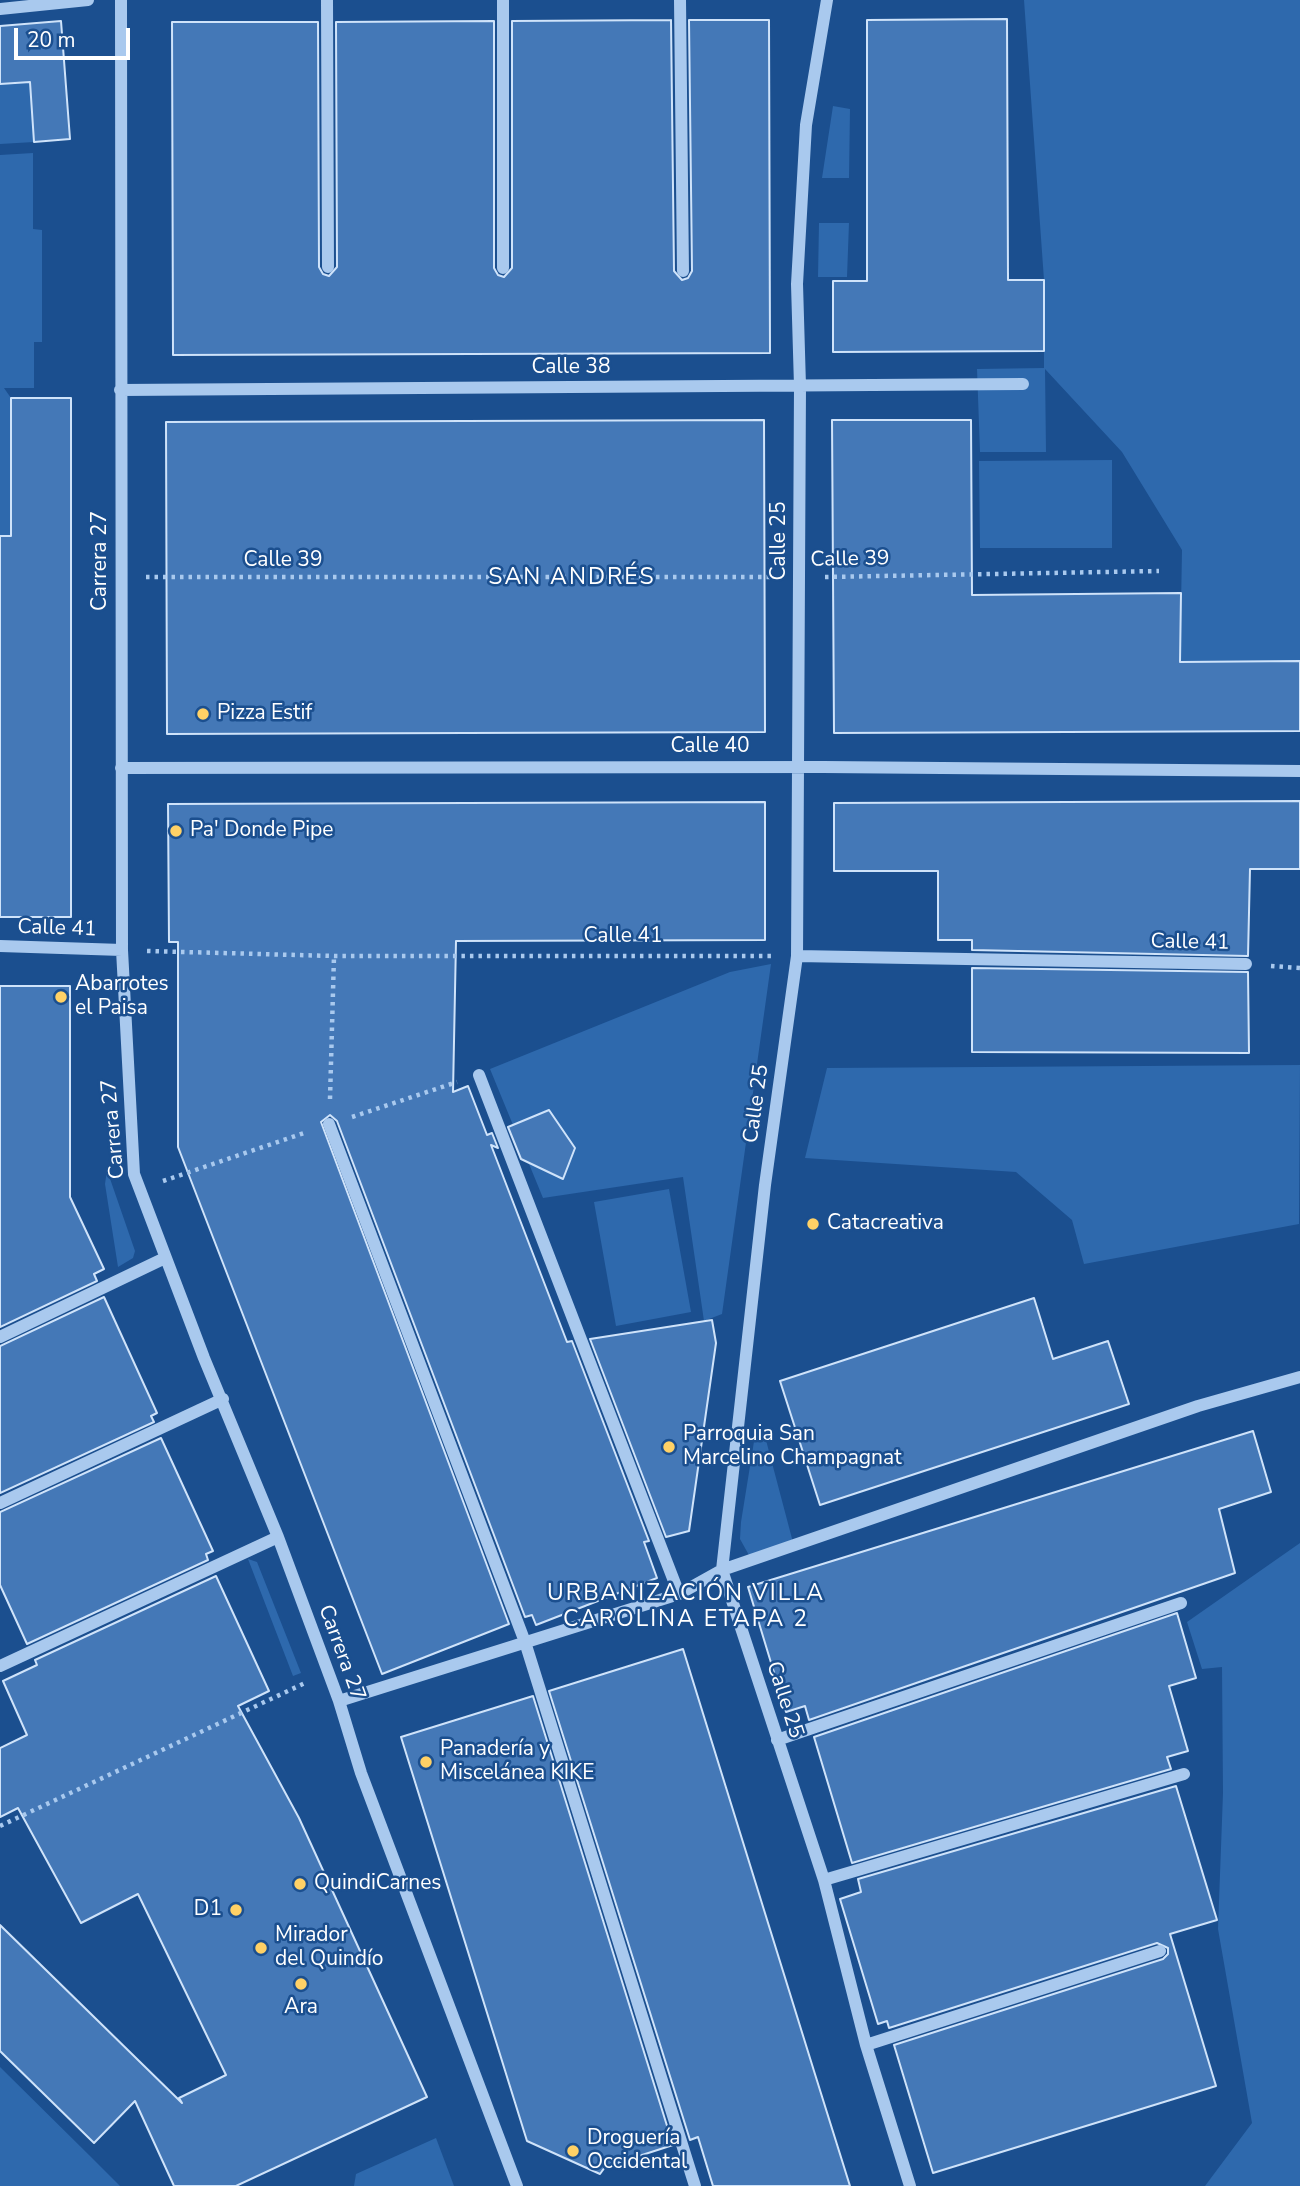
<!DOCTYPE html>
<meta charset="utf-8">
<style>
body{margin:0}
#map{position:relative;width:1300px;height:2186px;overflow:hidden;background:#1b4f8f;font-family:"Nunito Sans",sans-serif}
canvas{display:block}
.scale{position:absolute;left:14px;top:28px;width:116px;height:32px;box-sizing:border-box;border:4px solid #fff;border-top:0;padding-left:9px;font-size:21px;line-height:24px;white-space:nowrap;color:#fff;-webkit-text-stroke:5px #1b4f8f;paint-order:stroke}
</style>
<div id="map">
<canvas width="1300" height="2186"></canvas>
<div class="scale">20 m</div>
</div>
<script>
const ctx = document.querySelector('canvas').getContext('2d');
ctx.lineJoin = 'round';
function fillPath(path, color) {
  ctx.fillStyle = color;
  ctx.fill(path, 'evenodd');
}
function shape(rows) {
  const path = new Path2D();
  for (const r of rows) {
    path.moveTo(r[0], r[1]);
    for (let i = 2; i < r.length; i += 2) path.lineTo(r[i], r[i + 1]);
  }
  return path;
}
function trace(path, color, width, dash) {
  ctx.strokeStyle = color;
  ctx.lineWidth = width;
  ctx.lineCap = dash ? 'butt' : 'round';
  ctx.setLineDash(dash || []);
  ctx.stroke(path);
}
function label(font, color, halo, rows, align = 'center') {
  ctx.font = font + ' "Nunito Sans",sans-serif';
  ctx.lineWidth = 5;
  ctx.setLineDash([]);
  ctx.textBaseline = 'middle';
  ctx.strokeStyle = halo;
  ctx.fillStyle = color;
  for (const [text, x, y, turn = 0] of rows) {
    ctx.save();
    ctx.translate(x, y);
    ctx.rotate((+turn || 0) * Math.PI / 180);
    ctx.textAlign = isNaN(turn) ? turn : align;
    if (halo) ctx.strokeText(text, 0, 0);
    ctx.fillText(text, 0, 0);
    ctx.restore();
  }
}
const green = shape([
 [1024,0,1300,0,1300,661,1180,662,1182,550,1122,452,1045,369,1046,452,980,452,977,369,1044,368,1044,280],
 [30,82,34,142,0,144,0,84],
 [833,106,850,109,849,178,822,178],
 [33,153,33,229,42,230,42,342,34,342,34,388,4,388,11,398,11,536,0,536,0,155],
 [819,223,849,223,847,277,818,277],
 [1112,460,1112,548,980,548,979,461],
 [771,964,722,1314,704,1321,683,1177,543,1198,490,1069,730,972],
 [1300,1065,1299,1224,1084,1264,1072,1220,1016,1172,805,1158,827,1068],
 [107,1170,135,1251,133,1258,118,1267,105,1184],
 [669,1189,691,1312,616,1326,594,1202],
 [762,1425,795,1550,750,1557,740,1539,741,1522,756,1429],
 [1300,1543,1300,2186,1205,2186,1252,2123,1218,1929,1223,1793,1222,1667,1202,1669,1187,1622],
 [248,1559,257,1562,301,1673,293,1676],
 [0,2067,89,2155,120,2186,0,2186],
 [436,2138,454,2186,354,2186,356,2174]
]);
const building = shape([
 [1007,19,1008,280,1044,280,1044,351,833,352,833,281,867,281,867,20,1007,19],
 [671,20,674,271,682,280,688,278,692,271,689,20,769,20,770,353,173,355,172,22,318,22,319,267,323,274,329,276,337,267,336,22,494,21,494,268,498,275,504,277,512,268,512,21,671,20],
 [61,21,70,139,34,142,30,82,0,84,0,26,61,21],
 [11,398,71,398,71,917,0,917,0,536,11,536,11,398],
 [764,420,765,732,167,734,166,422,764,420],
 [832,420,971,420,972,595,1181,593,1180,662,1300,661,1300,731,834,733,832,420],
 [1300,801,1300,869,1250,869,1248,956,972,950,972,940,938,940,938,871,834,871,834,803,1300,801],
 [765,802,765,940,456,941,453,1092,468,1086,487,1135,492,1133,498,1148,491,1145,567,1342,572,1341,649,1541,644,1542,657,1578,536,1625,532,1615,525,1617,337,1121,330,1115,321,1122,509,1624,382,1674,178,1147,178,942,169,942,168,804,765,802],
 [972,968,1248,972,1249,1053,972,1052,972,968],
 [0,986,70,986,70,1197,104,1269,94,1274,97,1281,0,1327,0,986],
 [549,1110,575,1148,563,1179,521,1159,508,1127,549,1110],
 [104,1297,157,1413,151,1416,154,1422,0,1493,0,1346,104,1297],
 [1034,1298,1053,1359,1108,1341,1129,1404,820,1505,780,1381,1034,1298],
 [712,1320,716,1343,689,1531,666,1537,590,1339,712,1320],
 [1253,1431,1271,1492,1219,1509,1235,1573,809,1720,805,1706,786,1712,748,1587,1253,1431],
 [161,1438,213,1551,206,1554,208,1560,27,1644,0,1585,0,1512,161,1438],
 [216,1576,269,1691,238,1706,299,1818,427,2097,236,2186,174,2186,135,2101,94,2143,0,2051,0,1925,182,2103,179,2098,226,2075,138,1894,81,1923,18,1808,0,1817,0,1748,27,1735,3,1681,37,1665,35,1660,216,1576],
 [1177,1613,1196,1678,1169,1686,1188,1751,1167,1757,1171,1769,852,1863,814,1737,1177,1613],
 [683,1649,814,2071,850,2186,713,2186,698,2137,690,2140,549,1691,683,1649],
 [533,1696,673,2145,605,2167,600,2174,527,2141,401,1737,533,1696],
 [1176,1786,1217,1920,1170,1934,1216,2086,933,2173,894,2045,1163,1959,1168,1954,1168,1948,1157,1943,889,2028,887,2021,878,2024,840,1899,861,1892,858,1879,1176,1786]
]);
const path = shape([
 [146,577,774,577],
 [825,577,1159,571],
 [147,951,334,956,772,956],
 [1271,966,1300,968],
 [330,1099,334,956],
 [352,1117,457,1082],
 [163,1181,304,1133],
 [0,1826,305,1683]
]);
const minor = shape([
 [121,0,122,950,134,1174,204,1358,278,1537,339,1701,361,1773,517,2186],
 [327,0,328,267],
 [680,0,683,271],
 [827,0,806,125,797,284,800,386,797,956,765,1185,722,1570,824,1880,866,2045,910,2186],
 [0,9,88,0],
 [503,268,503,0],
 [120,390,1023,384],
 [121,768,823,767,1300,771],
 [0,946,122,950],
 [797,956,1246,964],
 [479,1075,679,1594],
 [329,1124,525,1642,695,2186],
 [0,1337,165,1258],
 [0,1503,223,1399],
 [0,1666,278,1537],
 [339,1701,679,1594,722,1570,1198,1406,1300,1377],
 [777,1740,1181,1603],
 [824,1880,1184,1774],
 [866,2045,1160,1951]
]);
const markers = [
 [203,714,7,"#ffd166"],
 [176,831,7,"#ffd166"],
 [61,997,7,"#ffd166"],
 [813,1224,7,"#ffd166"],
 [669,1447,7,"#ffd166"],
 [426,1762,7,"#ffd166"],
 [300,1884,7,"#ffd166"],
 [236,1910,7,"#ffd166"],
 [261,1948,7,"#ffd166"],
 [301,1984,7,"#ffd166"],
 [573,2151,7,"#ffd166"]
];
const streetNames = [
 ["Calle 38",571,368],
 ["Calle 25",780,541,-90],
 ["Calle 39",850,560,-1],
 ["Carrera 27",101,561,-90],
 ["Calle 39",283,561],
 ["Calle 40",710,747],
 ["Calle 41",57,929,2],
 ["Calle 41",623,937],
 ["Calle 41",1190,943,1],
 ["Calle 25",757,1104,-82],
 ["Carrera 27",114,1129,-95],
 ["Carrera 27",341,1653,70],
 ["Calle 25",784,1700,72]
];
const poiNames = [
 ["Pizza Estif",217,714],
 ["Pa' Donde Pipe",190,831],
 ["Abarrotes",75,985],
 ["el Paisa",75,1009],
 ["Catacreativa",827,1224],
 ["Parroquia San",683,1435],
 ["Marcelino Champagnat",683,1459],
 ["Panadería y",440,1750],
 ["Miscelánea KIKE",440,1774],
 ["QuindiCarnes",314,1884],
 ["D1",222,1910,"right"],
 ["Mirador",275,1936],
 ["del Quindío",275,1960],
 ["Ara",301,2008,"center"],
 ["Droguería",587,2139],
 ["Occidental",587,2163]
];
const neighbourhoodNames = [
 ["SAN ANDRÉS",572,578],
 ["URBANIZACIÓN VILLA",686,1594],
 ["CAROLINA ETAPA 2",686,1620]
];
fillPath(green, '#2e69ad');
fillPath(building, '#4478b7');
trace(building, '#cfe3fa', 2);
trace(path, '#a9c9ee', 4.5, [3.5, 5]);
trace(minor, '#a9c9ee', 12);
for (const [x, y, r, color] of markers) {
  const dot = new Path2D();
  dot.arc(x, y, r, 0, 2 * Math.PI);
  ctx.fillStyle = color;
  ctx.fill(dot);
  trace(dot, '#1b4f8f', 2.5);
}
label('21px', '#fff', '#1b4f8f', streetNames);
label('21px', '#fff', '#1b4f8f', poiNames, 'left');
ctx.letterSpacing = '2px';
label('23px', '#fff', '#1b4f8f', neighbourhoodNames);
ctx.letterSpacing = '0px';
</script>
